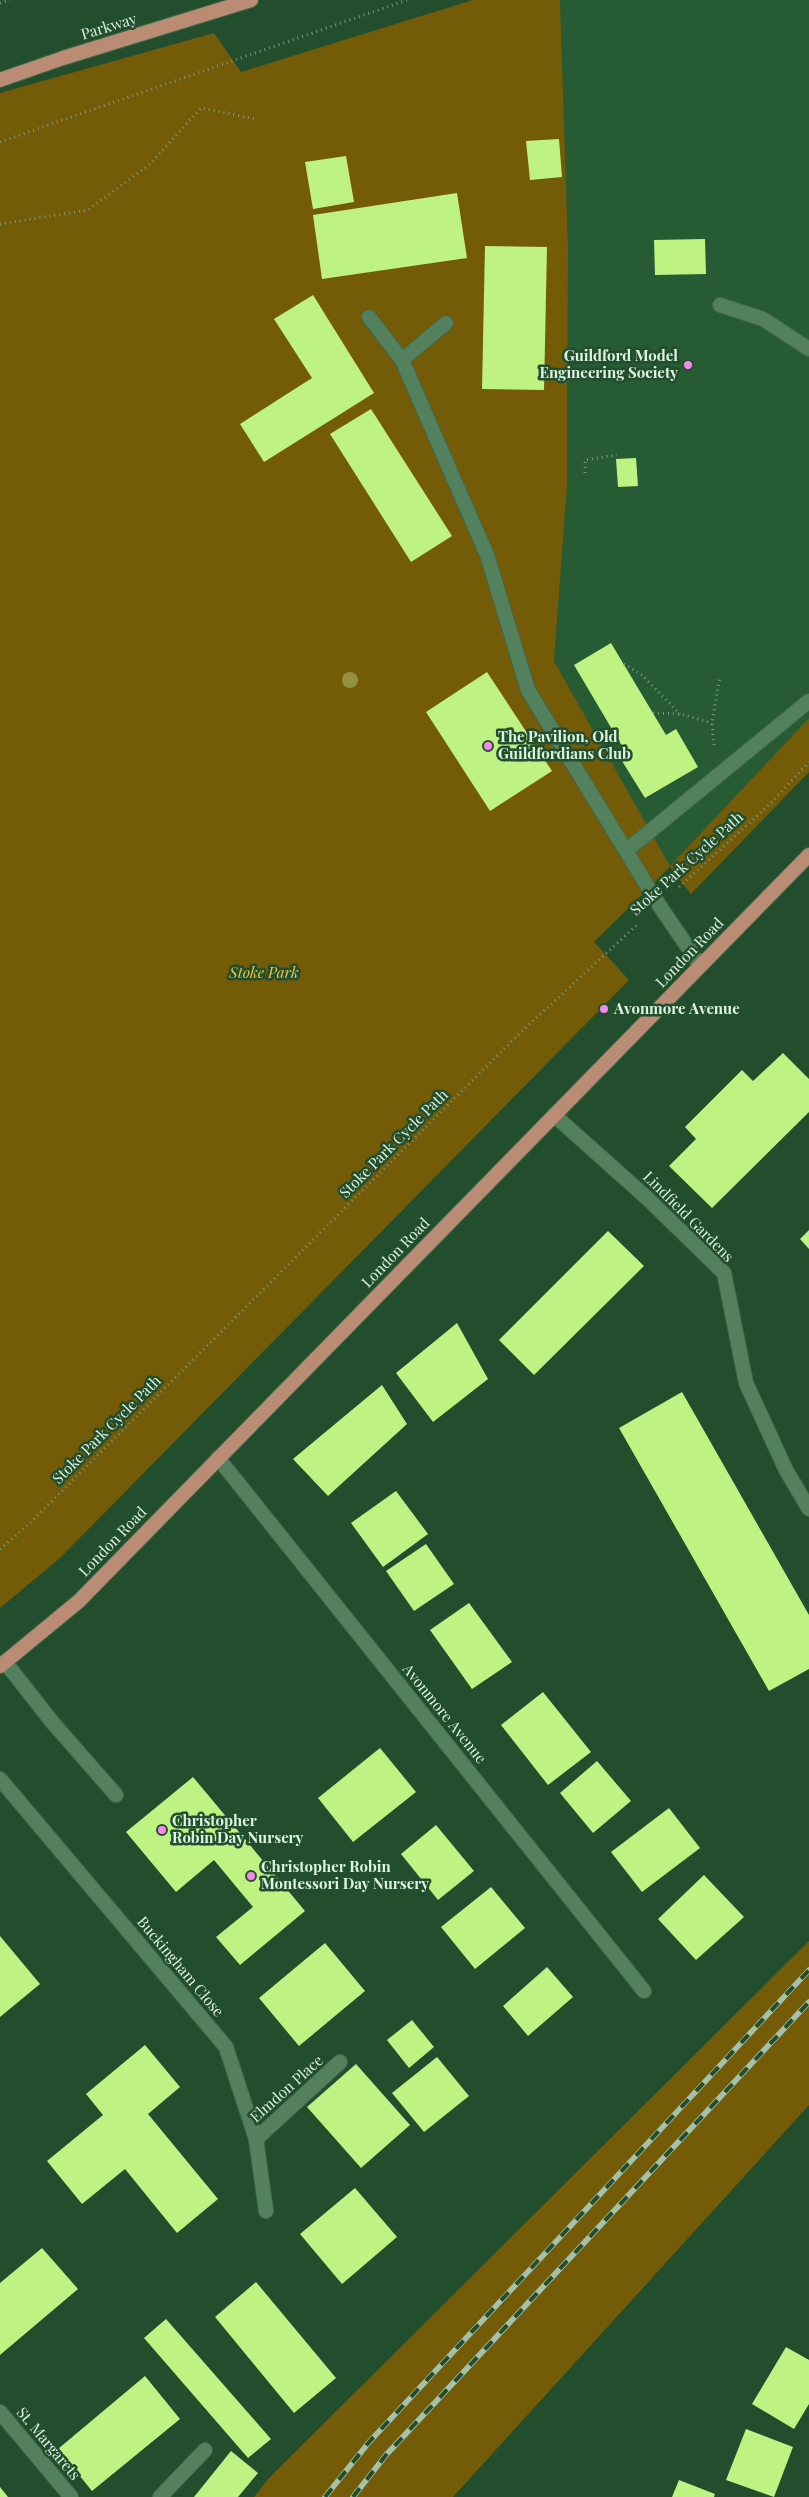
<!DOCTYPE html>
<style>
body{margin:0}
canvas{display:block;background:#224e2d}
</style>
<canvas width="809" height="2497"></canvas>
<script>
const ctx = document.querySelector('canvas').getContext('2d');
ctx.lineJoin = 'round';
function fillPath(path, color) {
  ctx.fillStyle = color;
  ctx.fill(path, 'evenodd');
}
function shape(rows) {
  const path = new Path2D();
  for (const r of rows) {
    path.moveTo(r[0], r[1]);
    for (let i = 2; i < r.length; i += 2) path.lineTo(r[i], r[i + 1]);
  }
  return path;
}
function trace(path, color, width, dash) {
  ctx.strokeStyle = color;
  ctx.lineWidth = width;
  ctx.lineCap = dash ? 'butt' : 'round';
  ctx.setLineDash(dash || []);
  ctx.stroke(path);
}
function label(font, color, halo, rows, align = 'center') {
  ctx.font = font + ' "Playfair Display",serif';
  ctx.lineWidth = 5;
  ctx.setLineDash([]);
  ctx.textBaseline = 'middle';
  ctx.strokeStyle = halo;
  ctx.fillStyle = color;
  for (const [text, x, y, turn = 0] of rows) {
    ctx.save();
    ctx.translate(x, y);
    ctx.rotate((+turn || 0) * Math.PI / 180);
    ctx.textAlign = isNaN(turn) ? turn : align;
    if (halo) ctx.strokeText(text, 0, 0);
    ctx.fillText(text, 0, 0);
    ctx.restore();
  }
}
const built = shape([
 [560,0,809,0,809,718,670,867,554,661,567,485,568,246]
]);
const green = shape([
 [473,0,560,0,568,246,567,485,554,661,670,866,809,718,809,772,691,894,670,867,594,942,629,980,60,1558,0,1608,0,93,214,33,241,72],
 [809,1941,809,2105,453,2497,254,2497,270,2477]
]);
const building = shape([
 [559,139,562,177,530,180,526,141],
 [346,156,354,202,313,209,305,162],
 [457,193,467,258,322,279,313,215],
 [705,239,706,274,655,275,654,240],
 [485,246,547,247,544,390,482,389],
 [313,295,374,393,264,462,240,424,312,378,274,319],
 [371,409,452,536,411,562,330,434],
 [636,458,638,486,618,487,616,459],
 [611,643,666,735,676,729,698,767,645,798,622,761,629,758,574,665],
 [487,672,552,771,490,811,426,712],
 [783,1053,809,1079,809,1112,712,1208,669,1166,696,1139,685,1127,742,1070,753,1081],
 [809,1230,809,1249,800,1239],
 [608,1231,644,1266,534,1375,499,1340],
 [457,1323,488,1379,433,1422,396,1373],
 [382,1385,407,1424,328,1496,293,1459],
 [682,1392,809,1615,809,1669,769,1691,619,1428],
 [396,1491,428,1534,383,1567,351,1523],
 [426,1544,454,1584,414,1611,386,1571],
 [469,1603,512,1662,472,1689,430,1630],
 [543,1692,591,1752,548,1785,501,1725],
 [380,1748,416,1792,353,1842,318,1798],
 [597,1761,631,1801,593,1833,560,1793],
 [193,1777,305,1911,240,1965,216,1937,253,1907,214,1860,176,1892,126,1832],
 [669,1808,700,1848,642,1892,611,1852],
 [436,1825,474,1871,438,1900,401,1854],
 [704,1875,744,1917,696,1960,658,1919],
 [491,1887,525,1928,475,1969,441,1927],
 [0,1936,40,1984,0,2017],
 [325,1943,365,1991,299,2046,259,1998],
 [547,1967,573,1997,528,2036,503,2006],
 [412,2020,434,2047,409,2068,387,2040],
 [145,2045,180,2087,148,2114,218,2199,177,2233,125,2169,82,2204,47,2161,103,2115,86,2094],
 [437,2057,469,2096,424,2132,392,2093],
 [356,2064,410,2125,361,2168,307,2107],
 [355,2188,397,2237,342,2284,300,2234],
 [42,2248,78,2289,0,2355,0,2283],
 [256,2282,336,2378,294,2413,215,2317],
 [166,2319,271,2439,248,2458,144,2338],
 [786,2347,809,2360,809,2404,794,2429,752,2404],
 [145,2376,180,2419,92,2491,58,2449],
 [746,2429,793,2447,774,2497,726,2480],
 [231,2451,258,2473,238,2497,194,2497],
 [679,2480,715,2494,714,2497,672,2497],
 [0,2487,8,2497,0,2497]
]);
const path = shape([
 [0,3,10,0],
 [0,142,407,0],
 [0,224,88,210,149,165,201,108,255,119],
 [585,473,585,460,617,455],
 [624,664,642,675,680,714],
 [653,713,680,714,712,723],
 [714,745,712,723,720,676],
 [679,887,769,805,809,762],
 [0,1549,28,1525,520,1033,639,923]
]);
const service = shape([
 [720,305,763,319,809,349],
 [369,317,402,360,487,555,528,690,659,905,700,965],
 [402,360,446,323],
 [627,850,809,701],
 [5,1662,53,1723,116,1795],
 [256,2139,340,2062]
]);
const minor = shape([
 [554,1115,648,1199,724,1273,746,1383,786,1470,809,1509],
 [218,1458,644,1991],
 [0,1779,226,2047,256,2139,266,2211],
 [0,2412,71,2497],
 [160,2497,205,2450]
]);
const primary = shape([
 [0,80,63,58,251,0],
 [0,1666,79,1601,809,855]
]);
const rail = shape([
 [325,2497,370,2441,809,1970],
 [353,2497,386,2455,809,2002]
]);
const trees = [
 [350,680]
];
const markers = [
 [688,365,5,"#f689ee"],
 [488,746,5,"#f689ee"],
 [604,1009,5,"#f689ee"],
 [162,1830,5,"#f689ee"],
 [251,1876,5,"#f689ee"]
];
const streetNames = [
 ["Parkway",109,27,-17],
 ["Stoke Park Cycle Path",687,864,-42],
 ["London Road",690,953,-46],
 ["Stoke Park Cycle Path",394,1144,-45],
 ["Lindfield Gardens",688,1217,45],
 ["London Road",396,1253,-46],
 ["Stoke Park Cycle Path",107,1430,-45],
 ["London Road",113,1542,-46],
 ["Avonmore Avenue",444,1714,51],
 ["Buckingham Close",180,1967,50],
 ["Elmdon Place",287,2089,-42],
 ["St. Margarets",48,2444,50]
];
const poiNames = [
 ["Guildford Model",678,356,"right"],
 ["Engineering Society",678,373,"right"],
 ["The Pavilion, Old",498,737],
 ["Guildfordians Club",498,754],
 ["Avonmore Avenue",614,1009],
 ["Christopher",172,1821],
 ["Robin Day Nursery",172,1838],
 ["Christopher Robin",261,1867],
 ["Montessori Day Nursery",261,1884]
];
const parkNames = [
 ["Stoke Park",264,973]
];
fillPath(built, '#275b34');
fillPath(green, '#745b08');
fillPath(building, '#bef384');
trace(service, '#406a4d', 16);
trace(minor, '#406a4d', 16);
trace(primary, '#406a4d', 16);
trace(path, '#779a7f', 3, [1, 4]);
trace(service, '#54815d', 14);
trace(minor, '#54815d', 14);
trace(primary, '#bb8c74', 14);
trace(rail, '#a4c2ab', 5.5);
trace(rail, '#224e2d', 4, [11]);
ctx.fillStyle = '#93903e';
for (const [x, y] of trees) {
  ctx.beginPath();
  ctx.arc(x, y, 8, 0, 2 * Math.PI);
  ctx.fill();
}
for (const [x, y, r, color] of markers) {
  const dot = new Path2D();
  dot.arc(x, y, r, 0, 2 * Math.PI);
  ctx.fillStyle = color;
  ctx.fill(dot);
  trace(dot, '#224e2d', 2);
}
label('15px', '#dcf4e0', '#224e2d', streetNames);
label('bold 15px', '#dcf4e0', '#224e2d', poiNames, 'left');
label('italic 15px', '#f0c64b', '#224e2d', parkNames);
</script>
